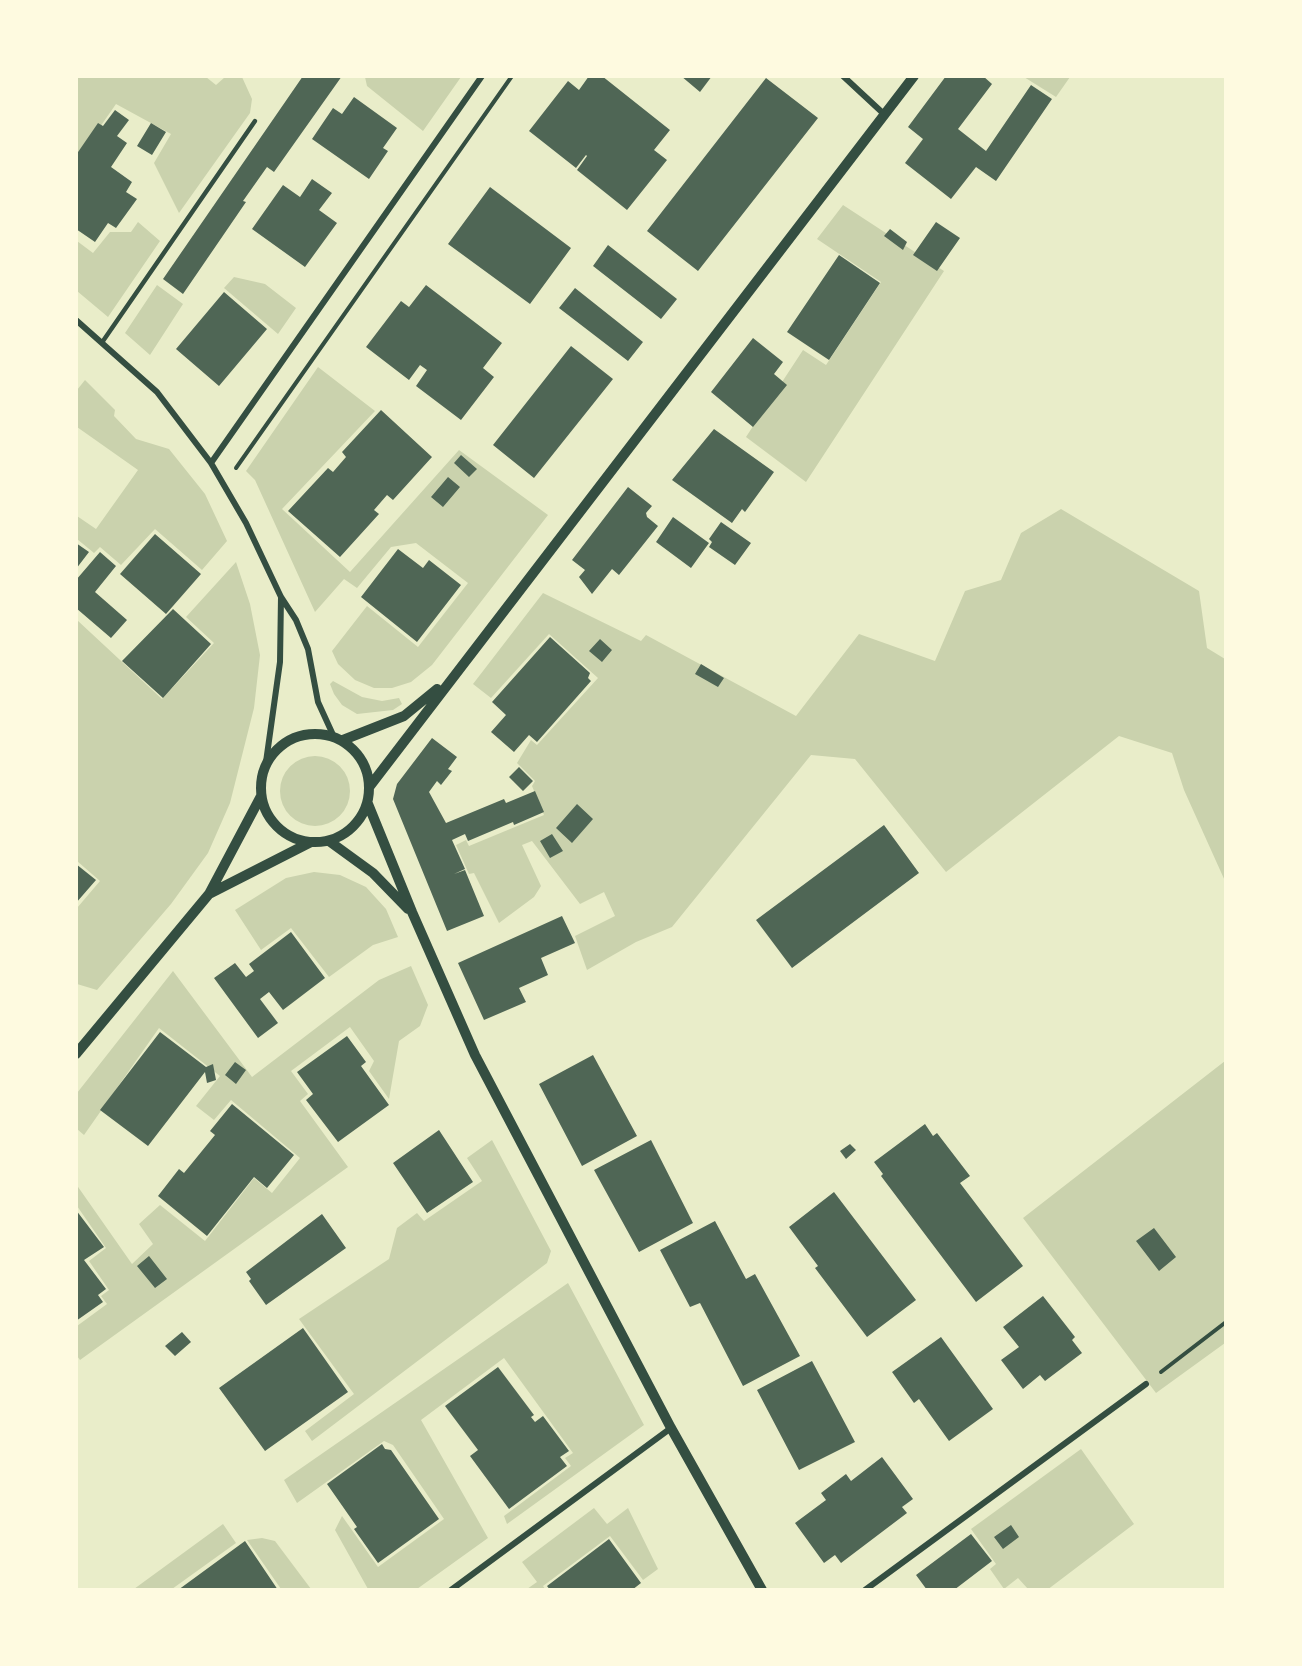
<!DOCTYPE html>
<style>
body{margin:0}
#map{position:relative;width:1302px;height:1666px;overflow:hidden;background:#e9edc9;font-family:"Open Sans",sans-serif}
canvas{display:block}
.frame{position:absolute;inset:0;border:78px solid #fefae0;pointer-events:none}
</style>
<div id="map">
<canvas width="1302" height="1666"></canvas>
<div class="frame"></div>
</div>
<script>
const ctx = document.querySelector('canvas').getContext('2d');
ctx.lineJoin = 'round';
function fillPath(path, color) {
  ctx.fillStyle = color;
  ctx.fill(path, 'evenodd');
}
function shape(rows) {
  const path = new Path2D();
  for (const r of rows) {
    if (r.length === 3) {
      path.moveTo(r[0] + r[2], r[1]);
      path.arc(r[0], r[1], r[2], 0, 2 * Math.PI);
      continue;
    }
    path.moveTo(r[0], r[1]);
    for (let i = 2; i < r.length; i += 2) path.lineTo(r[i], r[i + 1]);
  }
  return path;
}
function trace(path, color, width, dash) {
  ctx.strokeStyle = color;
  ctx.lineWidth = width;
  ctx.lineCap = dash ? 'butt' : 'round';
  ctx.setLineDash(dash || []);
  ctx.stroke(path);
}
const green = shape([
 [76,77,206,77,216,85,225,77,242,77,252,99,250,113,179,213,154,163,171,134,116,104,77,160],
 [365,77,365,76,461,77,423,131,367,86],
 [1024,77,1070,77,1056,97],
 [843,205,944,271,806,482,746,437,803,350,826,365,881,282,817,239],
 [138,222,160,241,108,317,77,291,77,241,93,253,110,232,131,232],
 [234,277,265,284,296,308,278,334,224,288],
 [157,285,183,304,150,355,125,333],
 [318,367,375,411,282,509,350,572,459,450,548,515,432,665,411,682,392,688,374,688,355,680,338,664,332,651,367,606,418,647,468,583,416,543,391,547,357,588,344,579,315,612,255,480,246,471],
 [85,380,115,410,114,416,136,439,169,449,205,494,227,541,202,570,155,529,121,565,100,547,94,553,77,539,77,516,96,529,138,470,77,427,77,390],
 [1061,509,1199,591,1207,648,1225,659,1225,881,1184,790,1172,753,1119,736,946,872,855,759,811,755,672,927,636,942,587,970,575,936,615,916,604,892,580,904,532,841,522,845,541,886,534,897,499,923,474,873,469,874,456,845,466,840,469,846,544,815,532,786,535,781,517,763,531,740,537,745,598,678,549,634,491,698,473,684,543,593,641,641,646,635,796,716,859,634,935,661,965,591,1001,580,1021,533],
 [236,562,250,604,260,655,254,708,230,803,208,853,171,904,97,990,77,984,77,908,100,881,77,861,77,620,162,699,214,643,186,617],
 [333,681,362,697,382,701,399,698,402,704,393,710,357,714,342,705,334,694,330,684],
 [315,791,35],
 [314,872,340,875,366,887,386,909,398,937,373,945,329,977,291,928,261,950,235,910,286,878],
 [411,966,428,1005,420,1026,399,1041,389,1099,369,1071,374,1061,350,1027,291,1071,308,1094,300,1101,348,1167,80,1360,77,1356,77,1326,107,1304,101,1296,109,1290,89,1261,106,1248,77,1206,76,1184,132,1264,153,1244,139,1224,160,1205,205,1241,254,1178,272,1193,300,1158,231,1100,214,1120,196,1106,220,1076,159,1028,84,1135,77,1129,77,1093,173,971,252,1077,379,980],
 [1225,1061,1225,1343,1156,1393,1023,1218],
 [492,1140,551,1251,547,1263,312,1441,305,1431,354,1394,299,1319,389,1259,397,1228,417,1213,424,1221,482,1181,467,1158],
 [568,1283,644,1425,507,1524,504,1516,571,1466,565,1458,573,1453,504,1358,421,1420,488,1538,417,1589,368,1589,335,1530,342,1516,378,1567,444,1519,393,1445,384,1441,297,1503,284,1480],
 [1081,1449,1134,1524,1047,1590,1028,1589,1018,1578,1004,1589,990,1569,996,1564,971,1529],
 [594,1508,607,1524,628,1508,658,1569,643,1580,610,1536,543,1586,545,1589,527,1589,537,1582,522,1562],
 [223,1524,236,1543,172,1589,134,1589],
 [262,1538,275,1541,311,1589,281,1589,247,1540]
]);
const building = shape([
 [303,76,342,76,274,172,267,167,243,201,246,202,183,294,163,279],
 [589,76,602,76,670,130,654,150,667,160,627,210,577,170,587,156,586,155,576,168,529,131,568,81,579,90],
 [681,76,712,76,700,92],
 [946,76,983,76,992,84,958,129,986,151,1031,85,1052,99,996,181,976,167,951,199,905,163,923,139,908,127],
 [766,78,818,118,698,271,647,231],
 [354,97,397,128,383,148,388,151,369,179,312,139,333,108,342,114],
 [115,110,129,120,117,136,127,143,111,167,132,182,126,192,137,199,116,228,108,223,95,242,76,229,76,155,98,123,103,126],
 [151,123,166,132,152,155,137,146],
 [312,179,332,193,319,210,337,223,305,267,252,229,283,185,300,197],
 [490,187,571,248,530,304,448,244],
 [936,222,960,238,937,271,913,255],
 [890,229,907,242,903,250,884,236],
 [608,245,677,299,661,319,593,266],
 [839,255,880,283,829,360,787,332],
 [426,285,502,343,483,368,494,377,461,420,416,386,427,370,420,365,409,380,366,347,401,301,409,307],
 [575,288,643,342,628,361,559,308],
 [224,292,267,329,219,386,176,349],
 [753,338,783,362,774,374,787,385,753,427,711,392],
 [571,346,613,379,534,478,493,445],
 [381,410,432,457,393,500,387,495,374,510,379,514,340,557,288,511,328,468,333,472,346,457,342,452],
 [714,429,774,472,745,512,742,509,732,523,672,480],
 [461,455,477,469,469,477,454,463],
 [448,477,460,487,443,507,431,497],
 [628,487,652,506,646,513,647,517,658,526,619,575,612,569,592,594,579,577,585,570,572,560],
 [673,517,709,543,691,568,656,542],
 [721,522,751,543,735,565,709,547,712,542,709,539],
 [155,534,201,574,166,614,120,574],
 [76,543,89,552,76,569],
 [398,549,423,568,429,560,461,585,417,642,361,597],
 [100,552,116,566,95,592,127,620,111,638,76,608,76,580],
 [173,609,211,644,163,698,122,661],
 [550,637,590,673,588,678,591,681,537,742,529,735,514,752,491,732,506,715,492,702],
 [600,639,612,650,602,662,589,651],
 [701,664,724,678,718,687,695,674],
 [432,738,457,757,448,769,452,771,441,785,437,781,429,792,446,823,504,799,506,803,535,791,544,812,514,825,513,822,468,841,465,834,452,840,465,869,454,874,465,870,484,916,447,931,393,799,397,784],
 [519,767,533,781,523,791,509,777],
 [577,804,593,819,572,843,556,828],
 [884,825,919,873,792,968,756,920],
 [552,834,563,851,550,858,540,841],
 [76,864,96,880,76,903],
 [562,916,575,943,541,958,548,975,519,988,526,1002,484,1020,458,963],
 [291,932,325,978,283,1010,269,992,260,999,278,1023,258,1038,214,978,235,963,246,977,254,971,249,964],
 [160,1032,206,1067,213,1064,216,1080,207,1083,205,1072,148,1146,100,1110],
 [347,1036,366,1062,361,1066,389,1105,338,1142,306,1100,313,1094,297,1072],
 [593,1055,637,1136,582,1166,539,1084],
 [235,1062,246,1070,236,1084,225,1075],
 [232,1104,294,1155,267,1188,254,1177,207,1236,158,1196,179,1169,184,1173,215,1135,210,1131],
 [925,1124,933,1136,937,1133,970,1176,960,1183,1023,1266,976,1302,881,1176,883,1174,874,1162],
 [439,1130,473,1182,427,1213,393,1163],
 [651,1140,693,1223,639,1252,594,1170],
 [850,1144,856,1150,846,1159,840,1151],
 [834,1192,916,1300,867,1337,815,1268,818,1266,789,1227],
 [76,1210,104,1247,84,1260,106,1289,98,1295,103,1302,76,1321],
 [322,1214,346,1248,266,1305,249,1281,251,1279,246,1272],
 [715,1221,746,1279,755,1274,800,1356,743,1386,700,1303,690,1307,660,1250],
 [1154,1228,1176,1257,1159,1271,1136,1241],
 [149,1256,167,1279,155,1288,137,1266],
 [1043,1296,1075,1337,1072,1340,1082,1353,1045,1381,1040,1375,1023,1389,1001,1360,1019,1347,1003,1327],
 [303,1328,348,1392,265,1451,219,1388],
 [182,1332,191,1342,175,1356,165,1346],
 [941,1337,993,1409,949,1441,919,1399,914,1403,892,1372],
 [812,1361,855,1442,799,1470,757,1390],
 [498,1367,534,1415,531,1417,535,1422,543,1416,569,1451,560,1457,567,1466,509,1509,470,1456,478,1450,445,1406],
 [382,1444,385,1449,391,1450,439,1519,378,1563,354,1529,357,1527,327,1484],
 [882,1457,913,1499,902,1507,907,1513,841,1563,835,1555,824,1563,795,1523,826,1500,821,1493,846,1474,851,1481],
 [1011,1525,1019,1537,1003,1549,994,1537],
 [971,1534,992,1561,954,1590,927,1590,916,1575],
 [609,1539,641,1583,632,1590,550,1590,547,1586],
 [245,1541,278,1590,178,1590]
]);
const path = shape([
 [236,468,512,76],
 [1161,1372,1226,1322]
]);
const service = shape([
 [103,341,255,121]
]);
const minor = shape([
 [843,76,885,115],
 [76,320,157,392,211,463,246,523,281,597,296,620,308,649,318,702,334,737],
 [211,463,482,76],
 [266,762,280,662,281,597],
 [451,1590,671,1428],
 [865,1590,1146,1384]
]);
const tertiary = shape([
 [315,788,54],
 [343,740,404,716,437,689],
 [370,786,914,76],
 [368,804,412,912,475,1055,671,1428,762,1590],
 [329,841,373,873,408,909],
 [209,894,311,842],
 [76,1054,209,894,261,796]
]);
fillPath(green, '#cad2ad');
fillPath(building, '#4f6655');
trace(path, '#344e41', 4);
trace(service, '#344e41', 4.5);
trace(minor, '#344e41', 6);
trace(tertiary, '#344e41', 10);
</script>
